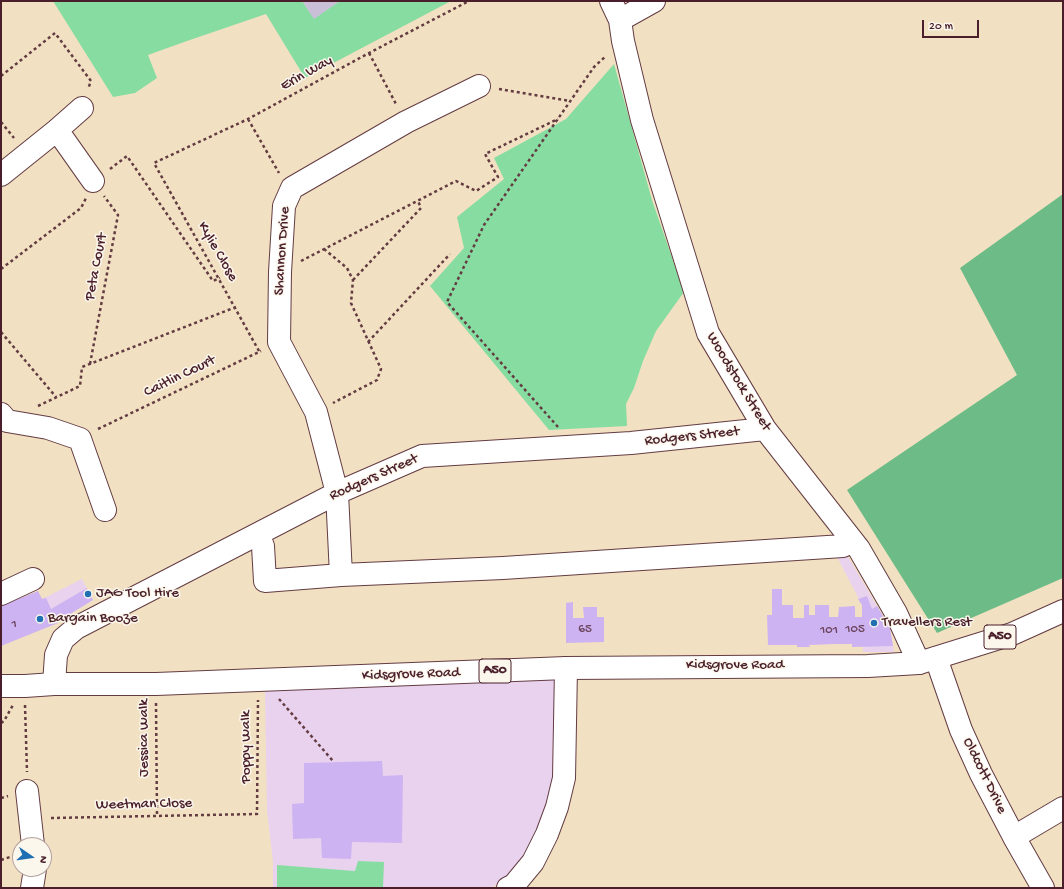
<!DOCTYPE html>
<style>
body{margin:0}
#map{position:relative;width:1064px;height:889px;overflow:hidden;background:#f2e0c2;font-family:"Gochi Hand",sans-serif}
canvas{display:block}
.frame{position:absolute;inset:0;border:2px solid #4a1f2b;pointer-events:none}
.north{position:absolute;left:12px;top:837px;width:40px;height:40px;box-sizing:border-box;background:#fbf7ec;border:1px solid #b4a19f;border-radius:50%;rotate:103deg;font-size:11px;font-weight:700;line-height:16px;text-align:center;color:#4a1f2b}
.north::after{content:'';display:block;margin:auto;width:14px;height:18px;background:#1f6fb2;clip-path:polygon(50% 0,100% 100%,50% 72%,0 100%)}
.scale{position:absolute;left:922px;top:20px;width:57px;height:18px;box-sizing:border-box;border:2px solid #4a1f2b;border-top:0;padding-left:5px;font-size:12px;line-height:14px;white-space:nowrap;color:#4a1f2b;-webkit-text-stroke:3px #fbf7ec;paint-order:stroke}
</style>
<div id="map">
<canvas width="1064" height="889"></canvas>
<div class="frame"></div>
<div class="north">N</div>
<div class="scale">20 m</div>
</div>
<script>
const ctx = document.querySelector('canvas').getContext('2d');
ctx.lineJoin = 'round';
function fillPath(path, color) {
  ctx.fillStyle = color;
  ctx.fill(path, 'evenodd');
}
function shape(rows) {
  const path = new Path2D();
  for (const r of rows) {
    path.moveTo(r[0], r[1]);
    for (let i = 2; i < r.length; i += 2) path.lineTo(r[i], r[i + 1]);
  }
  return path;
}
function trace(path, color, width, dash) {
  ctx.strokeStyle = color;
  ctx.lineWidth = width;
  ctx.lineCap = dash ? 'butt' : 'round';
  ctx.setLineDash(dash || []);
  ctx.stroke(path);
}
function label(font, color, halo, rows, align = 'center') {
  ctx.font = font + ' "Gochi Hand",sans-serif';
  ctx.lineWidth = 3;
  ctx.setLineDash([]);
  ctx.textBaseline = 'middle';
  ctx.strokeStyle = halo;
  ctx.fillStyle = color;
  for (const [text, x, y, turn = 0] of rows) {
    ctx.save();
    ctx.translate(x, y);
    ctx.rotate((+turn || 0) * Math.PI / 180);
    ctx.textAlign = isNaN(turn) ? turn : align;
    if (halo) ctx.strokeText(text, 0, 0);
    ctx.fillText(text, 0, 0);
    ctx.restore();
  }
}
const built = shape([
 [836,555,847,555,890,628,894,652,863,652,862,605],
 [82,579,93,600,57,622,42,599],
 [557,676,556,781,533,843,517,868,500,883,490,888,273,888,273,862,267,811,265,692,281,688]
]);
const industrial = shape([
 [302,1,340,1,314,20]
]);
const green = shape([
 [53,1,302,1,314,19,340,1,451,1,305,78,266,14,187,41,148,55,157,78,135,93,113,97],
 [614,64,652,200,684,292,656,331,643,361,634,388,626,404,627,426,549,430,430,286,464,248,457,217,504,179,494,158,566,119],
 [358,861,384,862,383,888,277,888,277,865,355,871]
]);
const forest = shape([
 [1063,194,1063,578,937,633,847,490,1017,375,960,268]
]);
const building = shape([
 [87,588,93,600,57,622,58,623,1,646,1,606,38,591,42,599,46,598,51,609],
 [772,589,782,589,782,605,793,605,793,618,804,618,804,605,809,605,809,615,815,615,815,605,829,605,829,617,838,617,839,607,855,606,855,617,862,617,862,605,858,599,867,596,872,609,877,606,890,628,893,646,852,647,852,644,835,644,809,645,810,647,797,647,797,645,768,645,767,615,772,615],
 [573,602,573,618,584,618,583,607,597,607,597,617,604,617,604,642,566,643,566,603],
 [382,761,383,776,403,775,402,843,352,842,351,859,322,858,321,838,293,839,292,804,304,803,304,763]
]);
const path = shape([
 [369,53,396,104],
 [1,76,55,33,91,81,88,89],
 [499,89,570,101],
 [248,119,279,173],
 [1,122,14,138],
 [110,169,127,156,213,281,220,278],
 [324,249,347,268,353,280,351,303,381,369,377,380,333,403],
 [301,261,456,181,476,191,498,177,485,154,558,119],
 [1,269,81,208,86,198],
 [353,280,421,208,418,201],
 [1,332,56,397],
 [368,342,450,254],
 [259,351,154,163,248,119,369,53,469,1],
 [90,364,118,215,104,196],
 [38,406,80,386,82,367,236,307],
 [558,427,447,302,484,225,594,67,606,56],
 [98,429,261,351],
 [279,699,333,761],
 [156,703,157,815],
 [25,705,27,772],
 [1,723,4,721,13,705],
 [1,798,8,796],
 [51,818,257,814,258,700],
 [1,860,16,855]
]);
const minor = shape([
 [611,1,620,20,623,41,642,120,708,333,765,429,859,549,896,613,919,663],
 [620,20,654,1],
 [57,130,93,181],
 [1,175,57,130,82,108],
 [1,414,7,421,48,428,80,439,105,510],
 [258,534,263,546,265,581,341,575,503,568,843,546,852,541],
 [341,575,337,493,316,412,279,342,280,272,284,206,292,188,406,122,479,86],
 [1,594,33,579],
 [936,658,961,730,981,774,1014,837,1043,888],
 [54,684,56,655,63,639,76,628,337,493,422,456,631,443,765,429],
 [27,791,33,845],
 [1014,837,1063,808],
 [32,888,35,869],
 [508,888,514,885,533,862,547,834,557,807,564,778,566,668]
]);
const major = shape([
 [1,686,25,686,54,684,156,684,566,668,868,666,919,663,1012,634,1063,611]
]);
const markers = [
 [88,594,4,"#1f6fb2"],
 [40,619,4,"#1f6fb2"],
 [874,623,4,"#1f6fb2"]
];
const numberNames = [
 ["1",14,625],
 ["65",585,630],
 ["105",855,630],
 ["101",829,631]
];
const shields = [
 [1000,637,32],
 [495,671,32]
];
const shieldNames = [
 ["A50",1000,637],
 ["A50",495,671]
];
const streetNames = [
 ["Erin Way",307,74,-29],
 ["Shannon Drive",283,251,-86],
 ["Kylie Close",217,252,60],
 ["Peta Court",97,267,-79],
 ["Caitlin Court",180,377,-26],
 ["Woodstock Street",738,382,59],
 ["Rodgers Street",692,437,-6],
 ["Rodgers Street",374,478,-24],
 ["Kidsgrove Road",735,666],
 ["Kidsgrove Road",411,675,-2],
 ["Jessica Walk",145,738,-90],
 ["Poppy Walk",247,747,-90],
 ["Oldcott Drive",984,776,64],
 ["Weetman Close",144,805,-1]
];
const poiNames = [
 ["JAG Tool Hire",96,594],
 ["Bargain Booze",48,619],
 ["Travellers Rest",882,623]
];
fillPath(built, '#e9d2ee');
fillPath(industrial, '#c9bfd7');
fillPath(green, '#87dda1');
fillPath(forest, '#6dbc87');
fillPath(building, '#ceb3f2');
trace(minor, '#633c42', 24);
trace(major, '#633c42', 24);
trace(path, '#633c42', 2.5, [3, 3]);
trace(minor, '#fff', 22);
trace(major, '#fff', 22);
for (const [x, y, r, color] of markers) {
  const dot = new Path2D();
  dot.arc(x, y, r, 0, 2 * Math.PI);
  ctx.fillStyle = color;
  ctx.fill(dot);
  trace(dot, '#fbf7ec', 1.5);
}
label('13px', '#6b445d', null, numberNames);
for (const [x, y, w] of shields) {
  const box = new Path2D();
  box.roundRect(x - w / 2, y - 12, w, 24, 3);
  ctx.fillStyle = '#fbf7ec';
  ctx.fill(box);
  trace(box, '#4a1f2b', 1);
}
label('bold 14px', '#4a1f2b', null, shieldNames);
label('15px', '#4a1f2b', '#fbf7ec', streetNames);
label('15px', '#4a1f2b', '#fbf7ec', poiNames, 'left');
</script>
